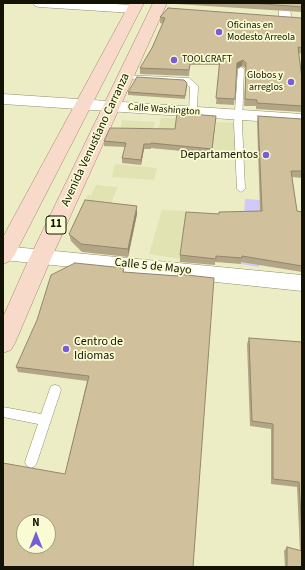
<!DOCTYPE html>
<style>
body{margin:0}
#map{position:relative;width:305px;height:570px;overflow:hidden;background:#ecedc5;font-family:"Source Sans 3",sans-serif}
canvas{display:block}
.frame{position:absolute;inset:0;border:4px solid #121205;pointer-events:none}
.north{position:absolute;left:16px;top:514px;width:40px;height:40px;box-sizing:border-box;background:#f9fbd2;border:1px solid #9d9e80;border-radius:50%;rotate:0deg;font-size:11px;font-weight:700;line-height:16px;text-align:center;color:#121205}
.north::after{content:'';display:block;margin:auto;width:14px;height:18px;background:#775dd7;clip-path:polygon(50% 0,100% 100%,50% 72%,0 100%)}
</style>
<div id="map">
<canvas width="305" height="570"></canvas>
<div class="frame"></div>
<div class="north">N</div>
</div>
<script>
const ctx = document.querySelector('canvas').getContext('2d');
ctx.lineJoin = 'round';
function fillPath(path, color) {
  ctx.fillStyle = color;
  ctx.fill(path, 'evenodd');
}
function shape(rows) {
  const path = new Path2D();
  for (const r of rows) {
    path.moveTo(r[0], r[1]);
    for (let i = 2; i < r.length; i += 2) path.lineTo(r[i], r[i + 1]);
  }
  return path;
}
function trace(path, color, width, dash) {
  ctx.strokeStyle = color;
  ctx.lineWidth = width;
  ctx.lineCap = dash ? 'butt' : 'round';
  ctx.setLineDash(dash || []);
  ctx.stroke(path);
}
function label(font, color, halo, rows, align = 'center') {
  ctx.font = font + ' "Source Sans 3",sans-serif';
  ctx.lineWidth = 3.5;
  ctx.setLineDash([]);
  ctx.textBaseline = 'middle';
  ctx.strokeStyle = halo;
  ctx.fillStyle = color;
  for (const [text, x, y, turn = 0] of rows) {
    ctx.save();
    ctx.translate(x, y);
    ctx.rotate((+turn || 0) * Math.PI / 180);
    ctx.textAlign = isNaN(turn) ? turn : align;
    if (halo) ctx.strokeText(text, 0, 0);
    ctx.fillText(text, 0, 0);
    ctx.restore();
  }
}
const built = shape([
 [161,118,177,118,172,150,154,149],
 [122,120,155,122,153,132,120,131],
 [216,122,240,123,241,158,212,155],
 [115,164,157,168,154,180,112,177],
 [96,185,118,187,113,197,111,210,86,207,87,195,91,195],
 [162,210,187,211,180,259,149,254]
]);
const green = shape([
 [245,199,260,200,259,267,241,264]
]);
const lane = shape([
 [241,67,244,69,242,124,245,189,241,192,237,189,234,124,238,69,241,67],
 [125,75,189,78,198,86,197,112,193,114,189,112,190,87,184,82,123,78,121,77,125,75],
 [55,385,59,386,61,390,37,462,35,466,31,468,27,466,25,462,38,424,3,417,3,407,41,414,51,386,55,385]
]);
const street = shape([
 [33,3,96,3,133,5,137,6,139,9,137,12,133,13,39,7,35,6,33,3],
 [278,3,290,3,291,17,289,20,285,21,281,20,279,17,278,3],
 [3,246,302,275,302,291,4,260,3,246]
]);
const secondary = shape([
 [3,94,302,114,302,124,3,104,3,94]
]);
const primary = shape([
 [130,3,144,3,14,256,10,261,3,264,3,237,130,3],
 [153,3,167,3,50,261,15,343,11,350,3,353,3,317,28,261,153,3]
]);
const wall = shape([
 [176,3,302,3,302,12,176,4],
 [160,17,302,18,302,54,299,53,302,79,302,112,256,109,256,106,244,106,246,69,242,66,237,69,234,105,216,104,219,65,190,65,189,76,140,74,140,68,152,48,163,24,160,23],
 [187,86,185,99,128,95,128,92],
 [216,116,212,154,151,148,151,149,144,149,141,165,122,163,122,158,125,147,104,146,104,141,175,129],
 [258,116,302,119,302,178,292,177,297,211,302,212,302,272,241,262,241,264,215,262,215,265,180,262,180,255,218,214,260,211,257,122],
 [137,214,128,257,82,252,71,241,69,234],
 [124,268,124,272,178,276,214,278,65,474,87,381,18,372,16,367],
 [249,338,302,342,302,567,285,567,284,551,287,547,300,551,297,487,271,484,271,429,250,426,247,344]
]);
const shadedWall = shape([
 [243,60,242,66,236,69,237,63],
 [144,144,144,149,141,165,141,160],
 [137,206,137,214,128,257,128,249]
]);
const building = shape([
 [250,3,302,3,302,7,250,3],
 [168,8,302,18,302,48,298,47,302,79,302,106,257,103,257,100,245,99,246,63,243,60,237,63,235,99,216,98,220,59,191,59,189,70,140,68,152,48,165,18,160,17,168,8],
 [137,77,184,80,187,83,185,96,128,92,137,77],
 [177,113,216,116,212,149,151,143,151,144,144,144,141,160,122,158,126,143,104,141,110,128,175,129,177,113],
 [258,116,302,119,302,171,291,171,297,211,302,212,302,266,242,256,242,258,216,256,216,259,180,255,186,212,219,214,219,212,262,211,258,116],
 [85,200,137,206,128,249,81,244,69,234,85,200],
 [75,263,124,268,123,272,178,276,178,274,214,278,193,567,3,567,3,463,65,474,89,376,16,367,37,320,51,275,75,263],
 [24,522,48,522,48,546,24,546,24,522],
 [249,338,302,342,302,534,299,482,273,479,273,424,252,421,249,338],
 [287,547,302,551,302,567,287,567,287,547]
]);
const markers = [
 [219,32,4,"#775dd7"],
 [174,60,4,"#775dd7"],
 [291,82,4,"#775dd7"],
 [266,155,4,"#775dd7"],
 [66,349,4,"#775dd7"]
];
const farPoinames = [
 ["Oficinas en",227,26],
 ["Modesto Arreola",227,38],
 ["TOOLCRAFT",182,60],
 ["Globos y",283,76,"right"],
 ["arreglos",283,88,"right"]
];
const farStreetnames = [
 ["Calle Washington",164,110,4]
];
const shields = [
 [56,225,20]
];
const shieldNames = [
 ["11",56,225]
];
const streetNames = [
 ["Avenida Venustiano Carranza",96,140,-65],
 ["Calle 5 de Mayo",153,267,6]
];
const poiNames = [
 ["Departamentos",258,155],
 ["Centro de",74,342,"left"],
 ["Idiomas",74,356,"left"]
];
fillPath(built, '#e1e3b3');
fillPath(green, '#cfcafa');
trace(lane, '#8e8f6a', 1);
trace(street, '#8e8f6a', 1);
trace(secondary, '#8e8f6a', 1);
trace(primary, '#a4846e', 1);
fillPath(lane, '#fff');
fillPath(street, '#fff');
fillPath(secondary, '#fff');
fillPath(primary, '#f8daca');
fillPath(wall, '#b3a686');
fillPath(shadedWall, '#92876d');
fillPath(building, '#d0c19c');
trace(building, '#92876d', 1);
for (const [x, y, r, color] of markers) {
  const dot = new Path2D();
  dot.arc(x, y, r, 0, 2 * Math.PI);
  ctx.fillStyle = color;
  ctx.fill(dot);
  trace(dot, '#f9fbd2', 1.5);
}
label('10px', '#121205', '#f9fbd2', farPoinames, 'left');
label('10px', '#121205', '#f9fbd2', farStreetnames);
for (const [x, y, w] of shields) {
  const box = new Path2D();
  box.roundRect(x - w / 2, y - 9, w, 18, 3);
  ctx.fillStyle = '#f9fbd2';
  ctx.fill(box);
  trace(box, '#121205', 1);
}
label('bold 11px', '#121205', null, shieldNames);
label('12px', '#121205', '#f9fbd2', streetNames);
label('12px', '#121205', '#f9fbd2', poiNames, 'right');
</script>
